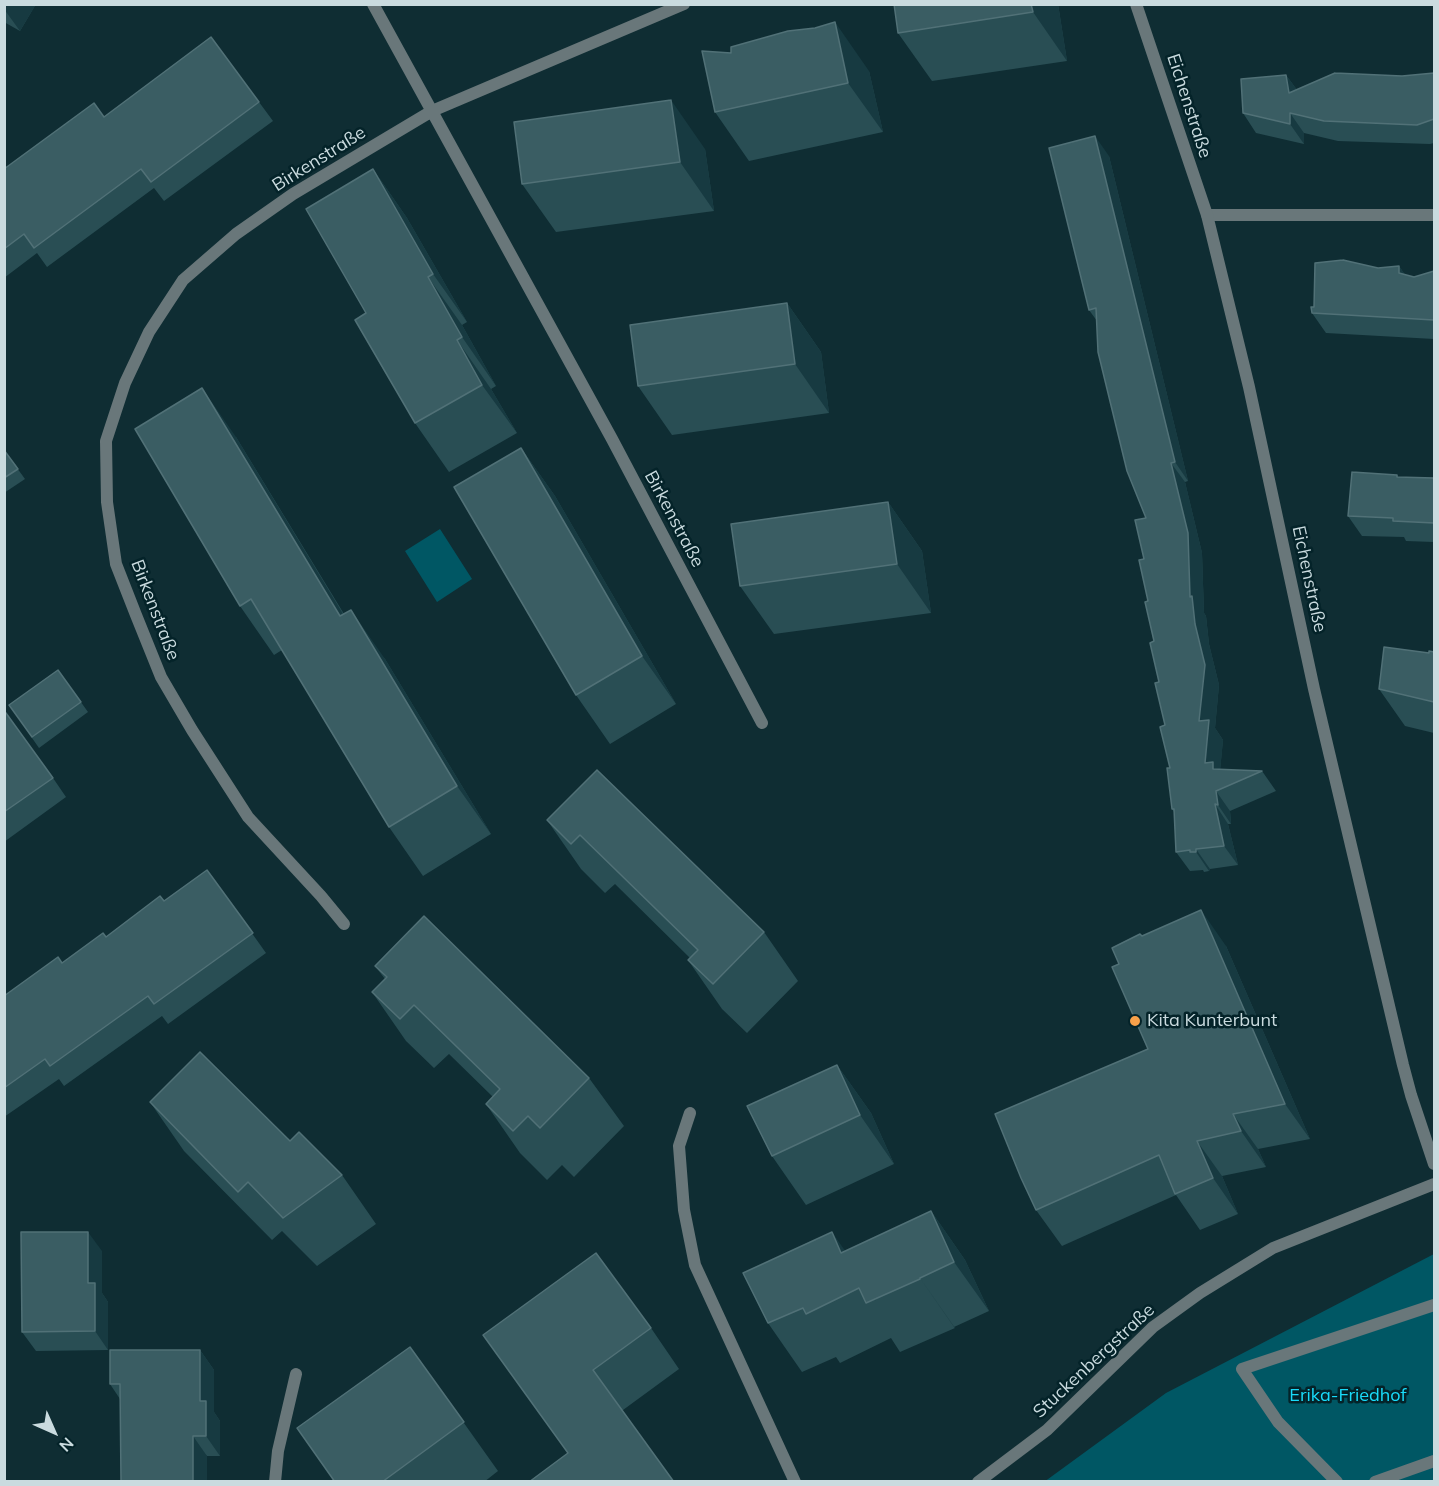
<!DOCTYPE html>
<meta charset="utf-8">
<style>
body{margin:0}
#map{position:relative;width:1439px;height:1486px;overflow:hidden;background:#0f2d33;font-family:Mulish,sans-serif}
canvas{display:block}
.frame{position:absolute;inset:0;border:6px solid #cadbdf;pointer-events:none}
.north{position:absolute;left:24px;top:1402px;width:60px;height:60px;-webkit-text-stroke:4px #042329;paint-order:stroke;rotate:135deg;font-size:16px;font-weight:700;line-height:24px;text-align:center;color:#cadbdf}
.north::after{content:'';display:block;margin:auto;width:21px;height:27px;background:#cadbdf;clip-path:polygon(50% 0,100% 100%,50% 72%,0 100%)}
</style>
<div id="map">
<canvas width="1439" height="1486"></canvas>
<div class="frame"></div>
<div class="north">N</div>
</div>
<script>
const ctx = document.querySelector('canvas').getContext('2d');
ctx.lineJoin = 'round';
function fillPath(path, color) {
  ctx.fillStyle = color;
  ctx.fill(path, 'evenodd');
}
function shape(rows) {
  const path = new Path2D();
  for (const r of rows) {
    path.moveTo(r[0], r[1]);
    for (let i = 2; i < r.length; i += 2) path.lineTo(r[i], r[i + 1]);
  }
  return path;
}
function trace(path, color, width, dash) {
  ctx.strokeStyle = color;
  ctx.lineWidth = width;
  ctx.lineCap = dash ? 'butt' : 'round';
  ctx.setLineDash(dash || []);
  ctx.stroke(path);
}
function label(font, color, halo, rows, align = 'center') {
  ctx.font = font + ' Mulish,sans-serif';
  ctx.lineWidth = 5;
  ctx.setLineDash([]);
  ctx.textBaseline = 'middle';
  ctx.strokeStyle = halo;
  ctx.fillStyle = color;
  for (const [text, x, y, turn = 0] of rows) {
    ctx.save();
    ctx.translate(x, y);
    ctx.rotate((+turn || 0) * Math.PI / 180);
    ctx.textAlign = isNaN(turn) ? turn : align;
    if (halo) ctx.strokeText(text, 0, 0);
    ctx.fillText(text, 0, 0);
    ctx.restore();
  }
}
const green = shape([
 [440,529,472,579,437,602,405,551],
 [1434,1254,1434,1481,1044,1482,1166,1393]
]);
const lane = shape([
 [1207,215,1434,215],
 [1337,1482,1278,1422,1242,1369,1434,1305],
 [1375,1482,1434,1461]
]);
const street = shape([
 [373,4,612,439,762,723],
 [1136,4,1207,215,1249,387,1314,689,1403,1065,1411,1095,1434,1164],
 [344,924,321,896,248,817,192,730,161,677,136,615,116,564,107,502,106,441,125,383,149,332,183,280,236,234,293,194,432,111,684,4],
 [690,1113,679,1146,684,1210,695,1265,795,1482],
 [275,1482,278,1451,296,1374],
 [978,1482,1047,1430,1153,1327,1200,1293,1273,1248,1434,1184]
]);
const wall = shape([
 [4,4,36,4,20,31,4,22],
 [894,4,1058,4,1067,61,932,81,898,33],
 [869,71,883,132,749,161,715,112],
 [1434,73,1434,143,1430,144,1338,141,1304,133,1304,144,1256,133,1243,113,1286,75,1297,90],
 [259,102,273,121,164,201,154,188,47,267,37,253,4,278,4,169,104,117],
 [705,149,714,211,556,232,522,184],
 [1109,156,1188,481,1185,482,1202,553,1204,613,1206,616,1209,644,1219,685,1215,728,1223,740,1220,770,1262,771,1276,791,1230,811,1231,824,1228,824,1238,865,1210,869,1209,871,1204,872,1203,870,1190,871,1176,852,1174,812,1172,809,1170,768,1148,601,1144,559,1146,518,1097,321,1089,310],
 [373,169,407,218,467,322,462,325,496,386,491,389,517,433,449,472,415,423,366,313],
 [1399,266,1405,275,1414,277,1434,271,1434,339,1326,333,1312,313,1314,307],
 [787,303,821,352,829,413,672,435,638,386],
 [236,437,344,614,385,659,491,834,423,876,389,827,282,650,274,655,240,606],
 [521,448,555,496,676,704,610,744,576,695],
 [4,450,25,479,4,493],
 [1397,475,1398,477,1434,478,1434,542,1406,541,1404,537,1362,536,1348,516],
 [888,502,922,551,931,613,774,634,740,586],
 [1434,652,1434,733,1405,726,1379,689,1429,653],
 [58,670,88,712,39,748,9,705],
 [4,715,53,778,66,797,4,842],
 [597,770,764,932,798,981,747,1033,722,1009,688,960,690,958,615,884,605,893,581,869,547,820],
 [207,870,266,953,168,1024,162,1016,64,1086,59,1079,4,1117,4,996,106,937,164,901],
 [1142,936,1226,946,1310,1139,1258,1149,1266,1167,1222,1176,1238,1214,1200,1230,1176,1195,1062,1246,1036,1210,1148,1049,1119,964],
 [375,966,589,1078,624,1126,574,1177,562,1165,547,1180,520,1153,486,1104,493,1097,449,1054,434,1068,406,1041,372,992,385,979],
 [837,1065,871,1113,894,1164,806,1205,772,1156],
 [150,1102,290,1141,342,1175,376,1224,317,1266,282,1231,272,1240,184,1151],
 [931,1211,965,1260,989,1311,954,1327,955,1328,900,1352,891,1338,840,1363,836,1357,802,1372,768,1323,845,1251],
 [102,1251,102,1293,108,1302,108,1350,36,1351,22,1332],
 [651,1328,679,1369,623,1410,568,1453,483,1335],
 [410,1347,498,1471,484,1482,334,1482],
 [200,1350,214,1370,214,1412,220,1421,220,1456,207,1456,120,1399,110,1384]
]);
const shadedWall = shape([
 [4,4,36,4,20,31,4,9],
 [1031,4,1058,4,1067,61,1033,12],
 [835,22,869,71,883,132,848,83],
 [1286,75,1300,94,1289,93],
 [671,100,705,149,714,211,680,162],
 [1290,113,1304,133,1304,144,1290,124],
 [1095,136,1109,156,1188,481,1175,462],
 [373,169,407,218,467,322,433,274],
 [1399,266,1413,286,1399,273],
 [428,277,462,325,496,386,462,337],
 [787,303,821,352,829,413,795,364],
 [457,340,491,389,517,433,482,385],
 [202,388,236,437,374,665,340,616],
 [521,448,555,496,676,704,642,656],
 [1171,463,1185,482,1202,553,1204,613,1206,616,1209,644,1219,685,1215,728,1223,740,1220,772,1226,782,1205,763,1199,721,1195,624,1190,597],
 [888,502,922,551,931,613,897,564],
 [351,610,385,659,491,834,457,786],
 [1216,791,1230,811,1231,824,1218,805],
 [1215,804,1228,824,1238,865,1224,846],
 [1196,849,1210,869,1209,871,1196,852],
 [1201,910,1226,946,1310,1139,1285,1104],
 [837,1065,871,1113,894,1164,860,1115],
 [1233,1114,1258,1149,1266,1167,1241,1131],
 [1197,1141,1222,1176,1238,1214,1213,1178],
 [931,1211,965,1260,989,1311,954,1262],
 [88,1232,102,1251,102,1293,108,1302,108,1350,95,1331,88,1283],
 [832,1232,866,1281,876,1301,841,1253],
 [920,1278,954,1327,955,1328],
 [200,1350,214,1370,214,1412,220,1421,220,1456,206,1436,200,1401],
 [193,1436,207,1456,207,1482,193,1482]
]);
const building = shape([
 [894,4,1031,4,1033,12,898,33,894,4],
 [835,22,848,83,715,112,702,51,731,53,731,47,788,31,815,28,835,22],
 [211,37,259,102,151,182,141,169,34,248,24,234,4,249,4,169,94,103,104,117,211,37],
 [1335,73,1402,76,1434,73,1434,119,1417,125,1324,121,1290,113,1290,124,1243,113,1241,79,1286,75,1289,93,1335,73],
 [671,100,680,162,522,184,514,122,671,100],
 [1095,136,1175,462,1171,463,1188,533,1190,597,1192,596,1195,624,1205,665,1199,721,1209,720,1205,763,1213,762,1213,769,1262,771,1216,791,1218,805,1215,804,1224,846,1196,849,1196,852,1190,852,1190,850,1176,852,1174,809,1172,809,1167,768,1170,768,1160,727,1165,725,1155,683,1159,682,1150,643,1154,641,1145,602,1148,601,1139,560,1144,559,1135,520,1146,518,1127,471,1098,352,1096,308,1089,310,1049,148,1095,136],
 [373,169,433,274,428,277,462,337,457,340,482,385,415,423,355,320,366,313,306,209,373,169],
 [1343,260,1378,268,1399,266,1399,273,1414,277,1434,271,1434,320,1312,313,1311,307,1314,307,1315,263,1343,260],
 [787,303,795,364,638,386,630,325,787,303],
 [202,388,340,616,351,610,457,786,389,827,251,599,240,606,135,429,202,388],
 [521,448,642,656,576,695,454,487,521,448],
 [4,450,18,469,4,478,4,450],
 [1352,472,1397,475,1397,477,1434,478,1434,523,1393,521,1393,518,1348,516,1352,472],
 [888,502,897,564,740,586,731,524,888,502],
 [1384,647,1429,653,1429,651,1434,652,1434,702,1379,689,1384,647],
 [58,670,81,702,32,737,9,705,58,670],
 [6,713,53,778,4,812,4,715,6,713],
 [597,770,764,932,713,984,688,960,698,950,580,835,571,844,547,820,597,770],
 [207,870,253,933,154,1004,148,996,50,1066,45,1059,4,1088,4,996,58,957,62,963,103,933,106,937,160,896,164,901,207,870],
 [1201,910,1285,1104,1233,1114,1241,1131,1197,1141,1213,1178,1175,1194,1159,1155,1036,1210,1021,1178,995,1114,1148,1049,1112,967,1119,964,1112,948,1140,934,1142,936,1201,910],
 [424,916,589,1078,540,1128,528,1116,513,1131,486,1104,500,1089,414,1005,400,1019,372,992,387,977,375,966,424,916],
 [200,1052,290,1141,299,1132,342,1175,283,1218,248,1182,238,1192,150,1102,200,1052],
 [837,1065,860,1115,772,1156,747,1106,837,1065],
 [931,1211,954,1262,920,1278,920,1279,866,1303,859,1288,806,1314,803,1308,768,1323,743,1273,832,1232,841,1253,931,1211],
 [21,1232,88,1232,88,1283,95,1283,95,1331,22,1332,21,1232],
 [596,1253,651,1328,593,1370,674,1482,529,1482,568,1453,483,1335,596,1253],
 [410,1347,464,1422,382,1482,335,1482,297,1428,410,1347],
 [110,1350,200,1350,200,1401,206,1401,206,1436,193,1436,193,1482,121,1482,120,1384,110,1384,110,1350]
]);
const markers = [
 [1135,1021,6,"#f8a14a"]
];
const streetNames = [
 ["Eichenstraße",1189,106,72],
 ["Birkenstraße",319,159,-32],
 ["Birkenstraße",674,519,62],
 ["Eichenstraße",1309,579,78],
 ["Birkenstraße",155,610,69],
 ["Stuckenbergstraße",1094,1361,-43]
];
const poiNames = [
 ["Kita Kunterbunt",1147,1021]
];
const parkNames = [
 ["Erika-Friedhof",1348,1396]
];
fillPath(green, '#005764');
trace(lane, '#69777a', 12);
trace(street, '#69777a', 12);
fillPath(wall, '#294e54');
fillPath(shadedWall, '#173a41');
fillPath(building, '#3a5d63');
trace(building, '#517177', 1.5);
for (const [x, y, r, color] of markers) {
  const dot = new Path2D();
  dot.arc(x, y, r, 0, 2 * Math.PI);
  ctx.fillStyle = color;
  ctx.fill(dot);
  trace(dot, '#042329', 2);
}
label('18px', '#cadbdf', '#042329', streetNames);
label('18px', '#cadbdf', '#042329', poiNames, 'left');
label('18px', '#19dbf9', '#042329', parkNames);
</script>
